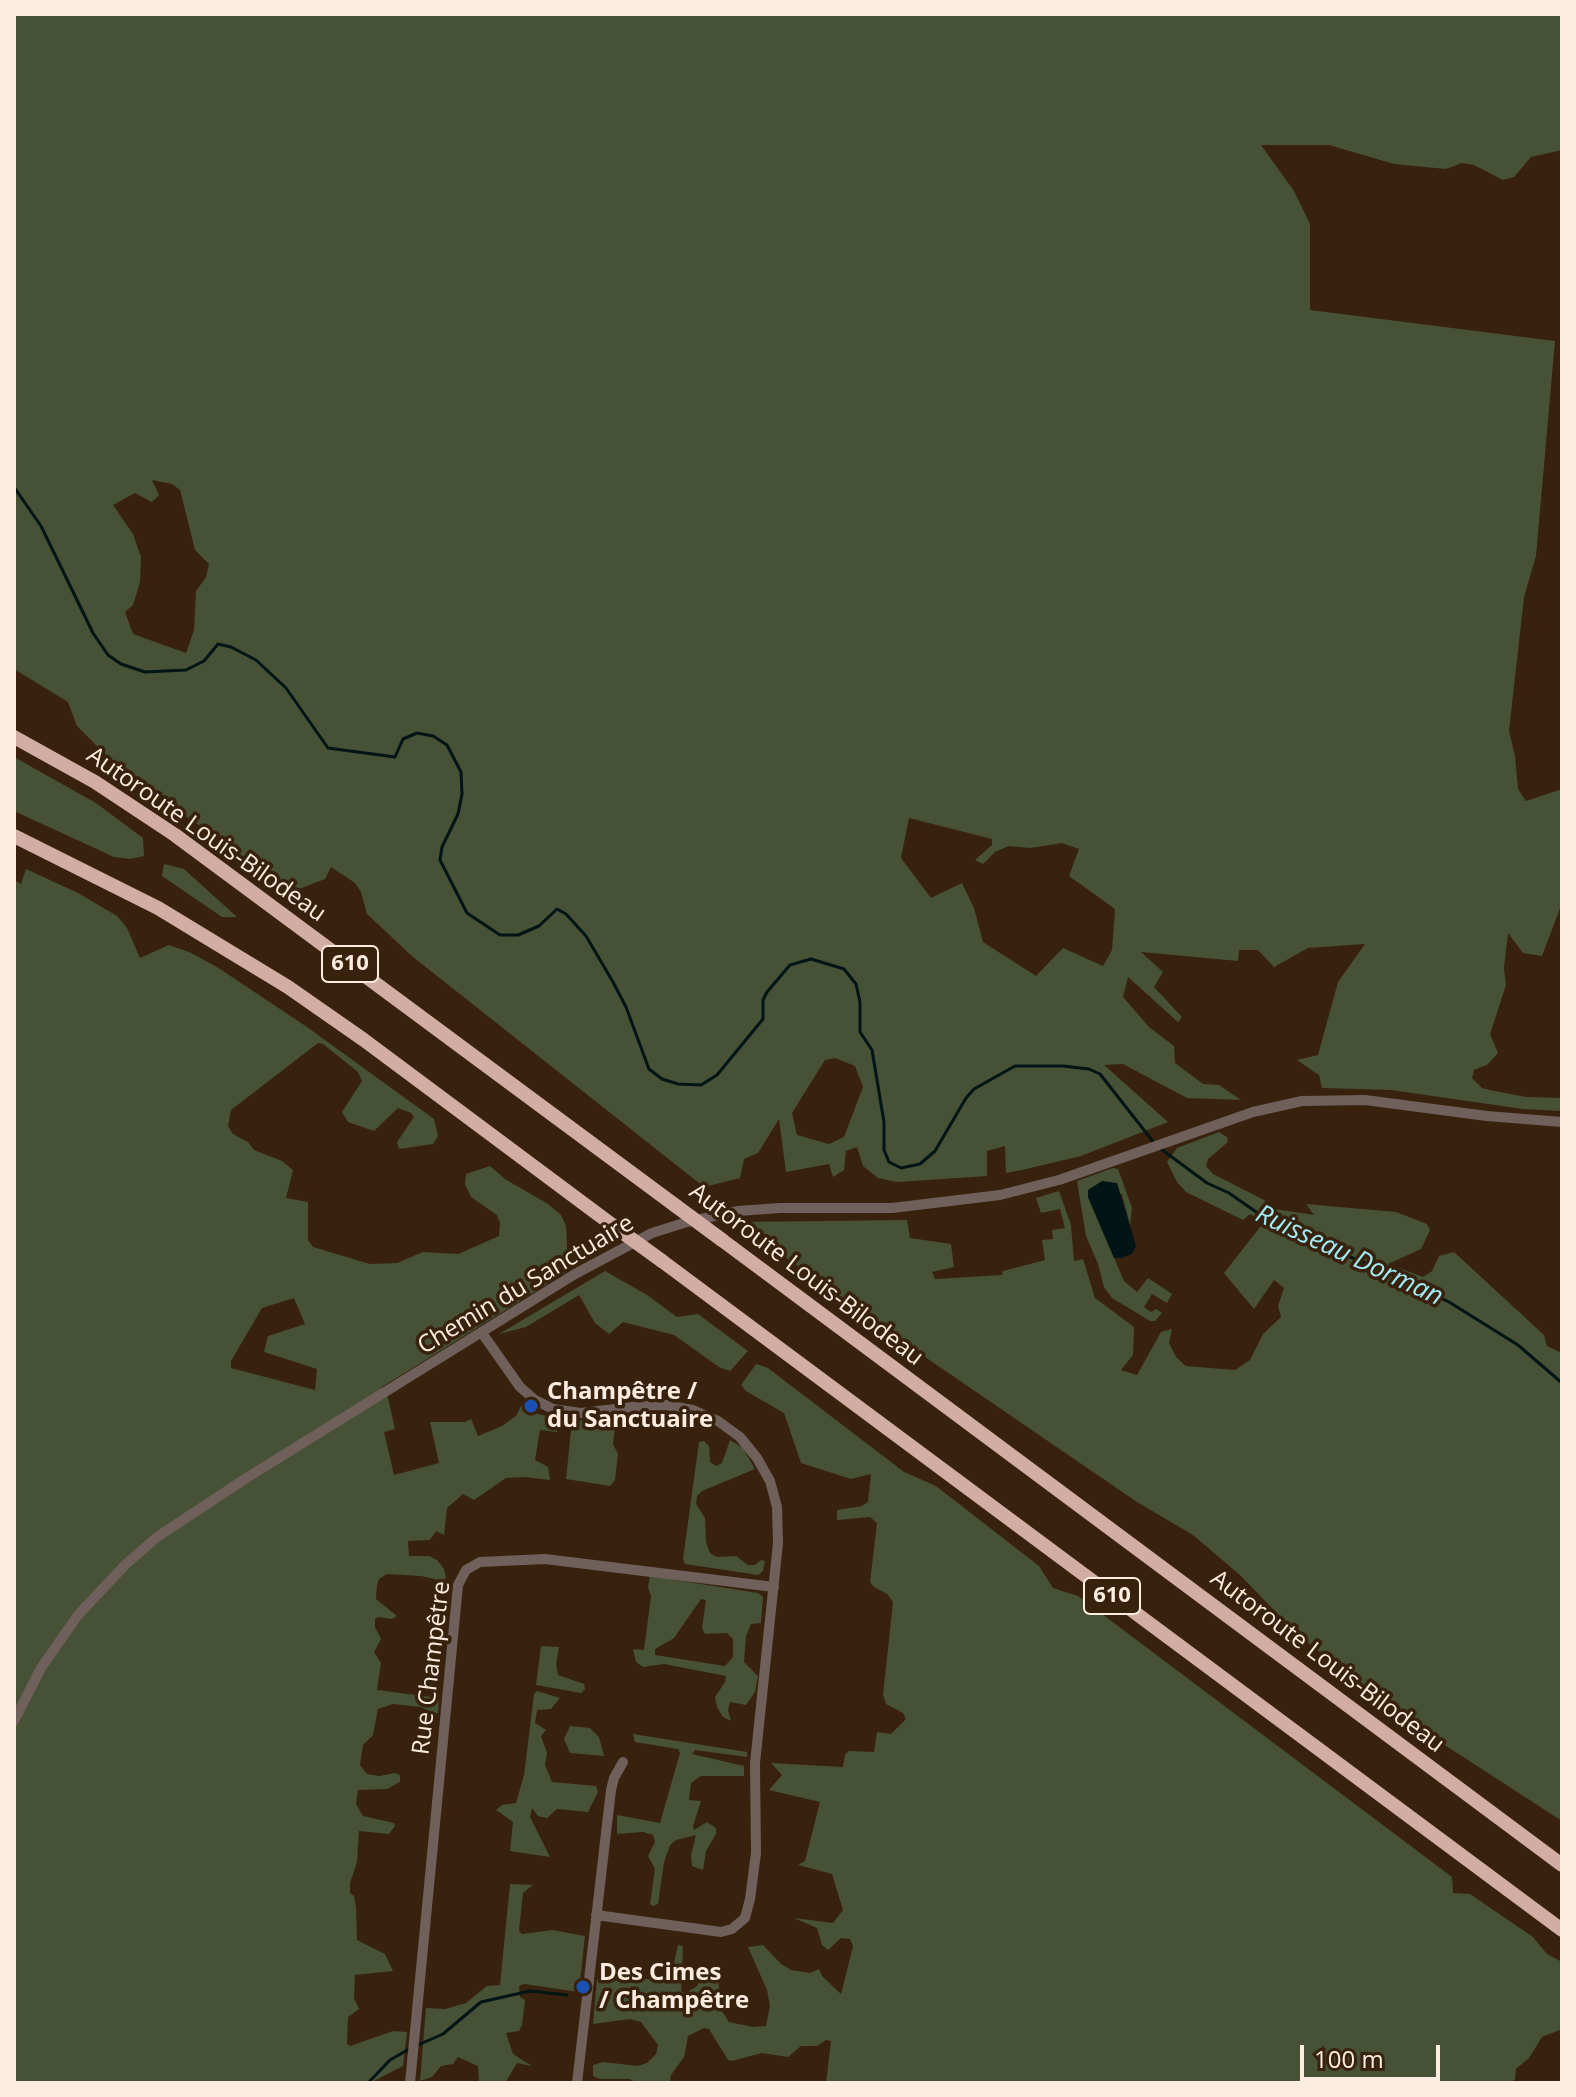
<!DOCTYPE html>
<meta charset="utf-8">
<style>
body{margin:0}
#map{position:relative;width:1576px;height:2097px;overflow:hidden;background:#38220e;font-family:"Open Sans",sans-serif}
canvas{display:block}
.frame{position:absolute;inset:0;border:16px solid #fdede1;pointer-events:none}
.scale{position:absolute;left:1300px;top:2045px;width:140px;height:36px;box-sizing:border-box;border:4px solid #fdede1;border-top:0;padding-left:10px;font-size:24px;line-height:28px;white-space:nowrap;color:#fdede1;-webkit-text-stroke:6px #38220e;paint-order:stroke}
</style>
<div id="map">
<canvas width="1576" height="2097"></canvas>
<div class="frame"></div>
<div class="scale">100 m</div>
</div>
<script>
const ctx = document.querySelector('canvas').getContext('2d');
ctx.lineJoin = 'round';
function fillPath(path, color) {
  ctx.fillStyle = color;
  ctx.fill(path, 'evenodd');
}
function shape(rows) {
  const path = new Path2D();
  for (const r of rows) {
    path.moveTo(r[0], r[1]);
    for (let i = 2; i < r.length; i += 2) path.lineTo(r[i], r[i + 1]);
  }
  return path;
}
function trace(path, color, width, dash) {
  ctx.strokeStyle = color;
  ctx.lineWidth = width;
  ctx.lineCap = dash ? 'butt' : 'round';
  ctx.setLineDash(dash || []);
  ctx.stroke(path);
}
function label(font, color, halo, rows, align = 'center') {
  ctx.font = font + ' "Open Sans",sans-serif';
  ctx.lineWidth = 7;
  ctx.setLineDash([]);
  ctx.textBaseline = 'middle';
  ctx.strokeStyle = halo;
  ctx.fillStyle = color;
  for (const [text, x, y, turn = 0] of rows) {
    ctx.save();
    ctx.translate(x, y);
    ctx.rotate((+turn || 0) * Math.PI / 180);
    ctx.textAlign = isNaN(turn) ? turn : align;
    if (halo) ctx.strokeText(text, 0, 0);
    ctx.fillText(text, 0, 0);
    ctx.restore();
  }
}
const green = shape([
 [14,14,1562,14,1562,150,1531,157,1514,177,1503,180,1474,165,1462,163,1446,169,1394,164,1329,145,1261,145,1294,191,1310,224,1310,310,1555,341,1536,556,1524,597,1509,731,1515,756,1518,789,1526,801,1562,789,1562,903,1542,956,1523,953,1508,933,1504,968,1506,985,1490,1034,1498,1053,1487,1065,1474,1070,1472,1078,1482,1088,1490,1090,1526,1097,1562,1098,1562,1111,1523,1109,1391,1090,1322,1088,1319,1075,1297,1060,1318,1055,1338,982,1365,944,1308,948,1274,967,1258,950,1239,950,1238,961,1141,952,1163,972,1154,987,1182,1017,1178,1022,1128,977,1123,997,1149,1027,1174,1046,1175,1063,1203,1084,1219,1085,1241,1100,1187,1098,1123,1064,1104,1065,1168,1122,1081,1156,1022,1170,1006,1173,1005,1146,987,1151,987,1176,897,1182,878,1178,863,1166,857,1147,846,1151,844,1170,833,1177,829,1164,786,1172,779,1119,758,1153,744,1159,740,1178,704,1187,413,957,367,914,361,892,355,883,331,867,325,879,291,892,117,766,77,726,68,702,14,669],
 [152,480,172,484,180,490,195,550,209,564,206,577,196,591,194,630,186,653,133,634,125,612,133,605,140,582,141,557,133,534,113,505,135,493,152,502,159,495],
 [909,818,992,839,992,845,975,860,983,864,995,852,1009,846,1030,848,1062,843,1079,849,1069,876,1115,909,1112,950,1103,966,1063,948,1036,976,983,942,974,908,962,883,931,898,901,858],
 [835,1058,855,1066,863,1087,844,1137,829,1144,797,1135,792,1113,825,1060],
 [14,757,96,803,143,838,144,856,130,859,114,857,14,811],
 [164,864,184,869,237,917,222,917,162,876],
 [26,869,78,893,117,916,127,928,140,958,169,945,189,952,217,967,307,1027,434,1119,438,1136,433,1144,399,1149,397,1142,414,1117,411,1113,398,1108,374,1131,348,1122,342,1112,362,1081,358,1072,323,1044,318,1043,231,1110,228,1126,233,1134,248,1142,254,1150,282,1161,293,1170,286,1198,308,1202,308,1240,313,1247,370,1264,397,1263,423,1252,458,1254,499,1236,500,1223,497,1215,471,1197,465,1184,466,1174,490,1166,505,1179,548,1204,561,1215,566,1226,568,1265,565,1273,382,1387,388,1398,395,1429,384,1432,394,1475,439,1463,430,1422,465,1422,471,1419,478,1436,502,1426,516,1416,522,1404,534,1413,559,1419,557,1432,540,1430,535,1460,548,1467,550,1480,525,1477,506,1478,474,1500,463,1494,447,1508,444,1535,436,1531,430,1540,408,1541,409,1556,429,1556,437,1560,444,1569,446,1578,443,1581,421,1576,387,1574,379,1579,377,1585,376,1599,397,1616,392,1619,379,1617,375,1619,375,1627,381,1639,374,1652,381,1663,377,1690,439,1698,438,1713,435,1714,421,1707,393,1704,378,1709,373,1735,363,1745,361,1758,360,1765,367,1774,379,1776,395,1773,400,1775,400,1782,387,1789,358,1790,356,1804,363,1816,394,1823,395,1826,389,1834,359,1831,357,1862,350,1883,350,1893,354,1896,356,1907,357,1940,385,1954,393,1971,355,1975,354,1998,359,2009,348,2017,347,2044,350,2046,393,2031,407,2032,403,2066,370,2083,14,2083,14,880,21,884],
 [294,1298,305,1324,268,1336,264,1352,317,1369,315,1390,231,1368,231,1361,262,1308],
 [1219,1132,1227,1137,1228,1142,1208,1159,1206,1166,1213,1174,1264,1200,1275,1209,1314,1215,1306,1204,1396,1212,1427,1224,1430,1230,1421,1249,1388,1264,1423,1277,1432,1271,1439,1256,1454,1252,1544,1335,1547,1346,1562,1353,1562,1821,1440,1742,1300,1637,1240,1575,1193,1535,1137,1502,928,1359,736,1222,907,1220,910,1238,951,1244,954,1267,932,1272,935,1279,1002,1275,1003,1271,1045,1260,1042,1240,1053,1239,1052,1230,1065,1228,1060,1209,1041,1213,1036,1198,1059,1191,1071,1225,1074,1261,1083,1259,1095,1298,1134,1327,1133,1355,1121,1370,1137,1375,1161,1332,1172,1329,1169,1343,1176,1357,1186,1366,1235,1370,1250,1360,1263,1334,1281,1317,1278,1306,1284,1288,1274,1280,1254,1309,1224,1273,1264,1222,1250,1214,1243,1220,1186,1192,1177,1182,1167,1162,1177,1148],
 [1113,1168,1118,1169,1132,1208,1130,1225,1122,1194,1088,1190,1088,1197,1124,1281,1137,1292,1148,1278,1172,1294,1167,1303,1152,1294,1144,1307,1151,1312,1156,1309,1162,1313,1155,1321,1150,1321,1112,1298,1104,1287,1098,1264,1086,1236,1077,1181],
 [605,1271,647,1295,677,1317,698,1314,748,1351,730,1371,719,1367,674,1335,623,1322,609,1334,595,1323,579,1295,526,1327,499,1334],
 [756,1364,768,1368,904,1472,936,1486,1039,1566,1053,1588,1078,1596,1452,1877,1453,1893,1470,1894,1533,1937,1547,1954,1562,1962,1562,2029,1542,2037,1529,2058,1516,2069,1515,2080,1507,2083,826,2083,831,2041,826,2040,817,2046,801,2046,788,2057,762,2053,732,2061,728,2060,709,2029,704,2028,688,2036,684,2057,671,2075,670,2083,637,2083,630,2079,600,2079,593,2076,593,2065,603,2062,638,2066,647,2063,656,2054,658,2045,641,2022,630,2019,593,2024,597,1979,627,1981,668,1977,672,1972,678,1945,683,1946,681,1991,685,1993,696,1987,711,1969,718,1970,720,2008,729,2022,753,2027,766,2026,770,2006,767,1990,748,1947,763,1945,781,1964,791,1970,810,1973,819,1969,822,1976,841,1994,853,1946,850,1939,841,1938,828,1950,822,1945,817,1928,794,1918,833,1923,843,1910,832,1874,798,1865,805,1861,820,1802,769,1790,782,1775,771,1763,843,1767,845,1755,849,1751,874,1752,877,1732,891,1734,906,1719,903,1713,886,1704,883,1695,893,1602,887,1594,874,1587,870,1582,877,1523,870,1517,837,1520,837,1510,862,1506,868,1502,871,1474,851,1479,801,1463,784,1413,746,1391,741,1385],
 [616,1418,613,1444,618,1454,615,1480,610,1486,566,1479,572,1421],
 [730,1440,743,1448,755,1469,702,1491,697,1496,696,1504,705,1518,706,1542,710,1553,717,1557,736,1556,748,1565,755,1565,761,1560,765,1561,763,1571,758,1575,685,1564,683,1559,699,1442,704,1441,709,1446,710,1462,716,1466,722,1463],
 [650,1576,758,1593,763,1597,761,1623,751,1624,746,1636,744,1662,758,1676,755,1692,746,1705,730,1702,728,1710,731,1721,723,1717,717,1707,715,1697,725,1682,726,1676,664,1664,643,1667,636,1662,633,1649,644,1650,651,1596,648,1587],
 [701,1599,706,1600,702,1628,705,1634,727,1633,733,1639,733,1657,725,1666,655,1655,655,1649,674,1638],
 [541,1646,559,1647,556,1664,558,1675,584,1684,585,1689,581,1693,536,1685],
 [537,1691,560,1698,551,1709,537,1710,535,1723,546,1730,541,1736,547,1753,545,1765,552,1782,596,1786,598,1792,588,1812,557,1809,547,1818,538,1816,532,1808,530,1817,550,1857,510,1851,513,1822,496,1810,502,1805,516,1803,524,1775,534,1694],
 [570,1726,590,1728,599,1737,604,1756,570,1753,564,1739],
 [633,1734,747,1752,747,1757,695,1750,692,1754,744,1766,744,1776,701,1776,691,1783,689,1800,701,1801,693,1826,694,1830,707,1822,716,1828,716,1834,706,1851,703,1870,692,1866,691,1855,696,1835,676,1840,670,1845,664,1862,658,1904,653,1906,650,1904,655,1869,648,1856,655,1842,653,1835,643,1832,617,1834,617,1815,660,1823,680,1753,678,1749,635,1742],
 [510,1884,533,1885,523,1893,519,1931,522,1934,552,1930,585,1936,579,1992,524,1984,519,1986,520,1997,525,2000,522,2025,519,2031,506,2033,513,2054,532,2066,517,2063,505,2083,479,2083,478,2066,458,2057,453,2064,441,2066,432,2077,420,2081,426,2008,445,2009,466,2003,487,1986,500,1985]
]);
const water = shape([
 [1102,1181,1117,1183,1136,1246,1132,1254,1122,1258,1114,1258,1088,1197,1088,1190]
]);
const stream = shape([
 [14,487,41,526,93,633,108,655,121,664,145,672,186,670,204,661,218,644,231,647,256,660,286,688,328,748,395,757,403,739,417,733,433,736,447,745,461,772,462,794,458,814,442,847,440,860,467,913,500,935,518,935,539,926,557,909,566,914,586,936,613,982,626,1007,649,1069,662,1079,678,1084,701,1085,717,1075,763,1019,763,1000,767,992,790,965,811,959,844,969,856,984,860,1002,860,1032,872,1050,884,1122,884,1150,889,1162,901,1168,920,1164,935,1151,966,1098,974,1089,1015,1066,1063,1066,1089,1069,1100,1074,1155,1144],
 [1161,1149,1207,1183,1229,1193,1282,1230,1378,1268,1449,1302,1518,1345,1562,1383],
 [418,2045,443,2034,481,2002,530,1991,567,1995],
 [368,2083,390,2060,411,2048]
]);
const minor = shape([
 [482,1333,520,1387,535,1400,553,1409,581,1413,641,1406,666,1405,693,1410,718,1421,740,1437,757,1458,770,1481,777,1507,778,1543,755,1763,756,1853,750,1899,745,1918,732,1929,721,1932,596,1915],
 [14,1721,41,1668,78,1615,126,1564,157,1537,248,1477,575,1274,652,1233,687,1222,738,1211,780,1208,892,1208,1000,1195,1059,1180,1253,1112,1302,1101,1365,1100,1487,1116,1562,1122],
 [410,2083,458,1585,466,1570,480,1562,545,1559,774,1587],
 [577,2083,611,1790,614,1778,623,1762]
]);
const highway = shape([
 [14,737,95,782,175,835,676,1206],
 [14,836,158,908,288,987,364,1040,615,1227],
 [722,1240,1562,1865],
 [662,1261,1562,1930]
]);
const highwayBridge = shape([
 [676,1206,722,1240],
 [615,1227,662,1261]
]);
const markers = [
 [531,1406,8,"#1a4fb4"],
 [583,1987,8,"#1a4fb4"]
];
const shields = [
 [350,964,56],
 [1112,1596,56]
];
const shieldNames = [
 ["610",350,964],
 ["610",1112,1596]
];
const streetNames = [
 ["Autoroute Louis-Bilodeau",206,835,35],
 ["Autoroute Louis-Bilodeau",806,1275,37],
 ["Chemin du Sanctuaire",526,1285,-31],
 ["Autoroute Louis-Bilodeau",1327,1662,37],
 ["Rue Champêtre",432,1668,-83]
];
const poiNames = [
 ["Champêtre /",547,1392],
 ["du Sanctuaire",547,1420],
 ["Des Cimes",599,1973],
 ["/ Champêtre",599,2001]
];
const waterNames = [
 ["Ruisseau Dorman",1349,1256,25]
];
fillPath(green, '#465136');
fillPath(water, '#011416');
trace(stream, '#011416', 3);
trace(minor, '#6f605c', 10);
trace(highway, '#d2ada3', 14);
trace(highwayBridge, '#d2ada3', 14);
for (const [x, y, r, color] of markers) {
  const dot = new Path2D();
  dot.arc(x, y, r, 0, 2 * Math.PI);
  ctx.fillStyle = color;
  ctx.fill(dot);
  trace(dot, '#38220e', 3);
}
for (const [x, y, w] of shields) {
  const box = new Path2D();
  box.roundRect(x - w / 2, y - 18, w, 36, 6);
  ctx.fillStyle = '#38220e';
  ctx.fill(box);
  trace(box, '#fdede1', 2);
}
label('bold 22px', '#fdede1', null, shieldNames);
label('24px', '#fdede1', '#38220e', streetNames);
label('bold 24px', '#fdede1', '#38220e', poiNames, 'left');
label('italic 26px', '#a0ecf4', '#38220e', waterNames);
</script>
